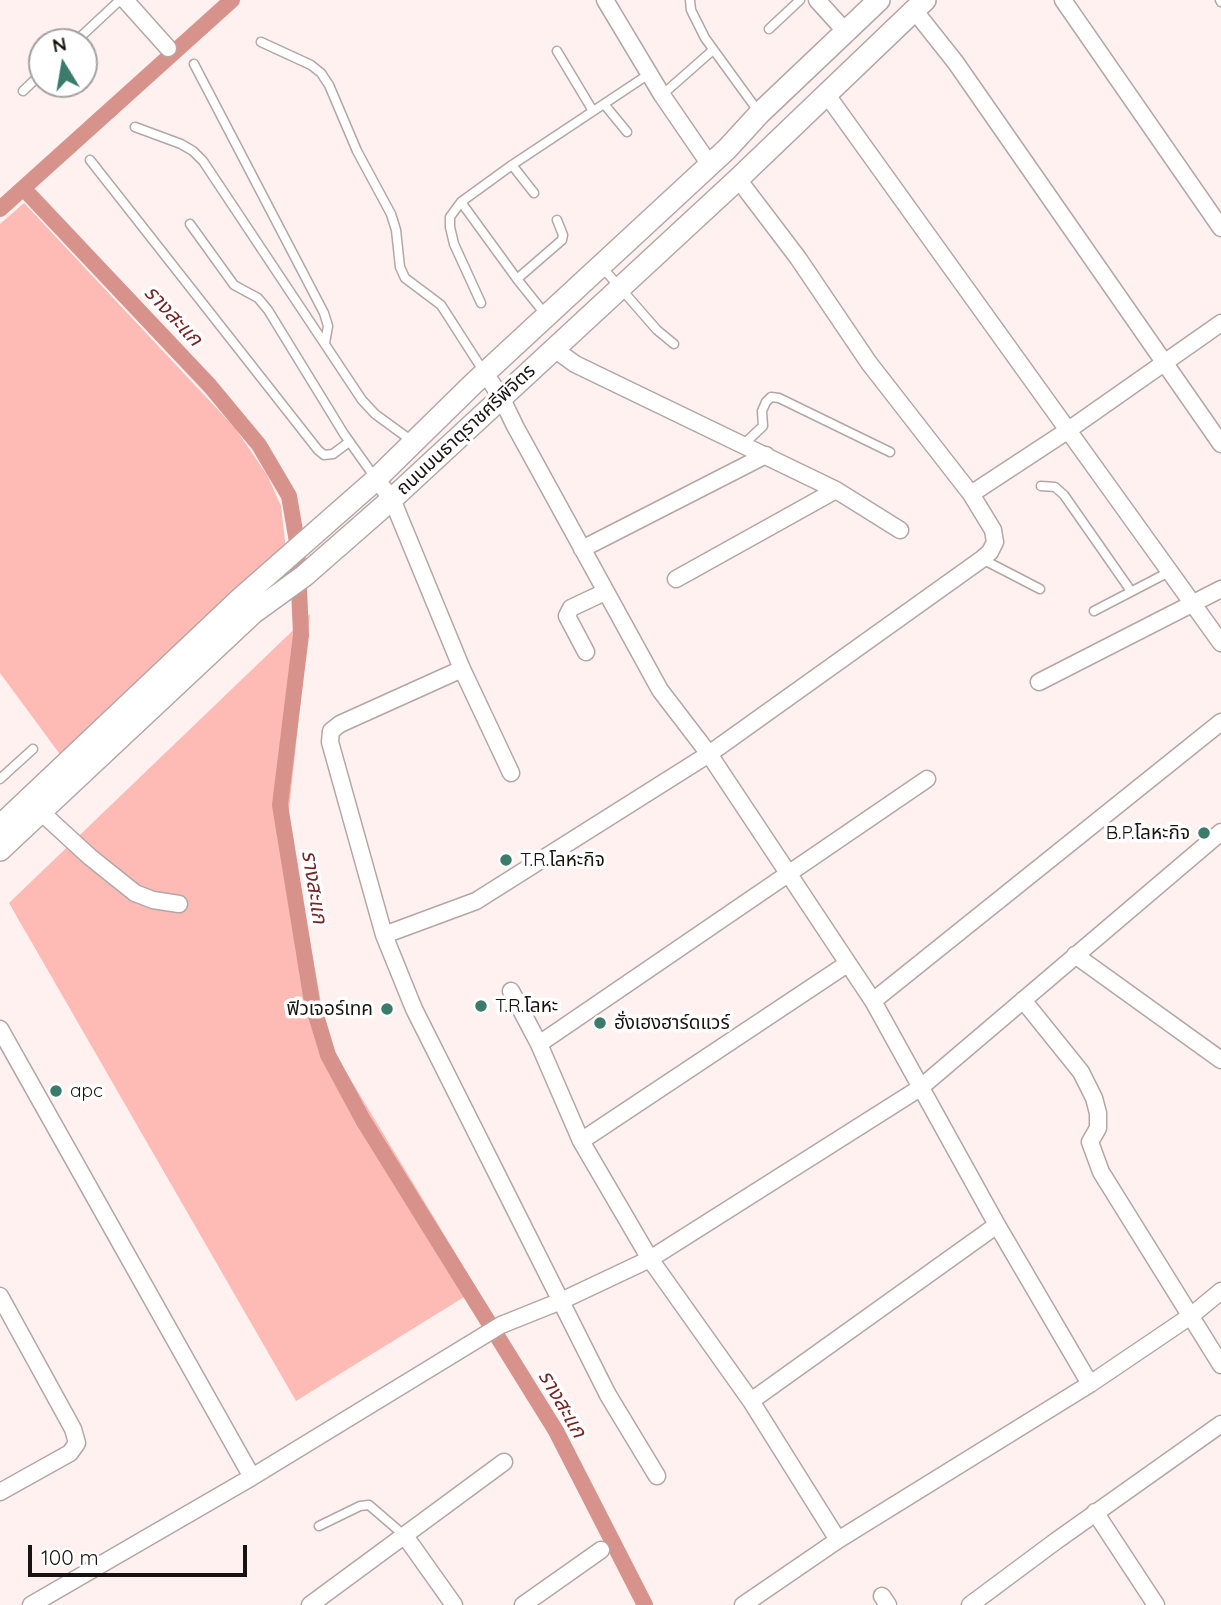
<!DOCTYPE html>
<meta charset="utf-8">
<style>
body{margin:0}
#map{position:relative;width:1221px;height:1605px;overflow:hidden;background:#fef1ef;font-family:Quicksand,sans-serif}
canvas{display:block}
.north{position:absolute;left:28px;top:28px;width:70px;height:70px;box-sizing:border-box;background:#fff;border:2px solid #a3a1a1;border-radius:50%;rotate:349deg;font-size:19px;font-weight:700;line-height:28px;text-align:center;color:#181313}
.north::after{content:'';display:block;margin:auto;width:24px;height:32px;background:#3a7b6b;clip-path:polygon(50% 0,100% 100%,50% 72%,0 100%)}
.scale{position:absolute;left:28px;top:1545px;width:219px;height:32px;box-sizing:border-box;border:4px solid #181313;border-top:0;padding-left:9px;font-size:21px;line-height:24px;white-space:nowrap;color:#181313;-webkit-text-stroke:5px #fff;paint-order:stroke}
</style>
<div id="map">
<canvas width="1221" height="1605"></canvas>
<div class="north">N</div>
<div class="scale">100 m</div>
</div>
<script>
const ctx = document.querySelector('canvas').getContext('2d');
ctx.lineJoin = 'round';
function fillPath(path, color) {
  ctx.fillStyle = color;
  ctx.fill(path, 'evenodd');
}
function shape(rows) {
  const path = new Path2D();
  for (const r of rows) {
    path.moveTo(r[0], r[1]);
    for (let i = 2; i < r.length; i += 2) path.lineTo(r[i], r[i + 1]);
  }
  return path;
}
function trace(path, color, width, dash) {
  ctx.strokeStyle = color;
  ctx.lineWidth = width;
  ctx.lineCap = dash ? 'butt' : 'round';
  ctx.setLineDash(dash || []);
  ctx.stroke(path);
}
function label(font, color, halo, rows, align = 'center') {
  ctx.font = font + ' Quicksand,"Noto Sans Thai",sans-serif';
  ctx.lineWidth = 7;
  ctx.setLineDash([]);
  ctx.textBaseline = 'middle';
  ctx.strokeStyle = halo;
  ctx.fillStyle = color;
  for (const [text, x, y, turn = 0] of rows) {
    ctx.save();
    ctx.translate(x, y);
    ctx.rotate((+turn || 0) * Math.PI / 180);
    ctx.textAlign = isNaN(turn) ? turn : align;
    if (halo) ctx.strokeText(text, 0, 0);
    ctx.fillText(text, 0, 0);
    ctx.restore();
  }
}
const green = shape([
 [24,203,235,428,267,475,281,506,286,551,62,757,0,673,0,224],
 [310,614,288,819,328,1042,477,1289,296,1401,9,903]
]);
const canal = shape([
 [24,189,210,386,259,445,289,496,297,542,301,635,280,805,312,1002,328,1055,363,1120,556,1431,645,1605],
 [0,209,232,0]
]);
const service = shape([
 [690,0,691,10,705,38,758,111],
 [1220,0,1221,2],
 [769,29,800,0],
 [75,42,120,0],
 [261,42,311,65,321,73,329,85,357,151,391,214,396,230,400,267,405,278,441,305,484,372],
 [557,51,593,111],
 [194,64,324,313,328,326,325,343],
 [23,91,42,73],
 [662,95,713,50],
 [604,104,627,132],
 [135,127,181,144,193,151,203,161,362,400,375,414,412,441],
 [90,160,318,450,324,455,333,454,349,442],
 [512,165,534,193],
 [461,202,450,217,450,227,454,244,481,303],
 [190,224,234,285,258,298,268,310,344,434,376,479],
 [602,267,657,330,674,344],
 [517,279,461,202,512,165,649,74],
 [545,314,517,279,562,240,563,235,557,220],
 [743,445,763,426,762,411,766,402,771,397,779,398,890,452],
 [1041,486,1055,487,1064,495,1131,591],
 [982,559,1040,589],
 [1094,611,1169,572],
 [0,779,33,749],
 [319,1526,360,1506,369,1505,405,1536]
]);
const minor = shape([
 [125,0,168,48],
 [605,0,662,95,710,165],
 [817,0,846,32],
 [1063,0,1221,228],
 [914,10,956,63,1221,444],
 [827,95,1221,643],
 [553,348,575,364,836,490,900,530],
 [485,373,501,397,515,426,660,690,709,754,873,1001,997,1225,1090,1384],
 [376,479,392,499,462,669,511,773],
 [971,494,1067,431,1221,323],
 [582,549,766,455],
 [676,579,836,490],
 [586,652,567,616,571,608,605,592],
 [462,669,340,724,331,731,330,742,384,935,414,1009,608,1395,657,1476],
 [1039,682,1221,589],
 [41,812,90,857,135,893,153,900,179,904],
 [384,935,476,901,709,754,982,559,990,552,995,542,993,530,971,494,869,363,798,258,738,179],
 [1075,955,1221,1060],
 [511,991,539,1044,581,1141,650,1259,751,1401,838,1540],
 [1023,1000,1081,1072,1094,1098,1098,1113,1098,1128,1090,1142,1101,1172,1221,1365],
 [873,1001,1221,722],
 [0,1029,252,1477],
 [539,1044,927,779],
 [581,1141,847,964],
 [0,1296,73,1429,77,1443,70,1453,0,1492],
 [751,1401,997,1225],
 [1095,1512,1156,1605],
 [405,1536,454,1605],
 [882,1596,888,1605],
 [31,1605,252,1477,501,1325,561,1301,650,1259,920,1088,1221,832],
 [310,1605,504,1462],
 [523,1605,601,1550],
 [743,1605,838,1540,1090,1384,1192,1315,1221,1291],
 [970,1605,1056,1541,1221,1424]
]);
const tertiary = shape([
 [0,826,240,599,372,483,474,383,727,149,760,113,879,0],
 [0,850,253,613,304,576,392,499,738,179,925,0]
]);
const markers = [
 [1204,833,7,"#3a7b6b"],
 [506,860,7,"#3a7b6b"],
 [481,1006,7,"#3a7b6b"],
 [387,1009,7,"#3a7b6b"],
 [600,1023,7,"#3a7b6b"],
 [56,1091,7,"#3a7b6b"]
];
const streetNames = [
 ["ถนนมนธาตุราชศรีพิจิตร",466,430,-43]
];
const poiNames = [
 ["B.P.โลหะกิจ",1190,833,"right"],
 ["T.R.โลหะกิจ",520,860],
 ["T.R.โลหะ",495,1006],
 ["ฟิวเจอร์เทค",373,1009,"right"],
 ["ฮั่งเฮงฮาร์ดแวร์",614,1023],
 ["apc",70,1091]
];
const waterNames = [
 ["รางสะแก",173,316,47],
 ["รางสะแก",314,887,81],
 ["รางสะแก",562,1404,60]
];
fillPath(green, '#febab4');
trace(canal, '#d8928c', 16);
trace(service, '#b3a7a6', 11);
trace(minor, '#b3a7a6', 19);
trace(tertiary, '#b3a7a6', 24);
trace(service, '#fff', 8);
trace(minor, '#fff', 16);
trace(tertiary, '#fff', 21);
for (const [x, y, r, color] of markers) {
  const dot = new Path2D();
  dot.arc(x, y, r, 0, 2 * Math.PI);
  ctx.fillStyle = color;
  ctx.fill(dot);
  trace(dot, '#fff', 2.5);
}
label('19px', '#181313', '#fff', streetNames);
label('19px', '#181313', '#fff', poiNames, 'left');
label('italic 21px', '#792525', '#fff', waterNames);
</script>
